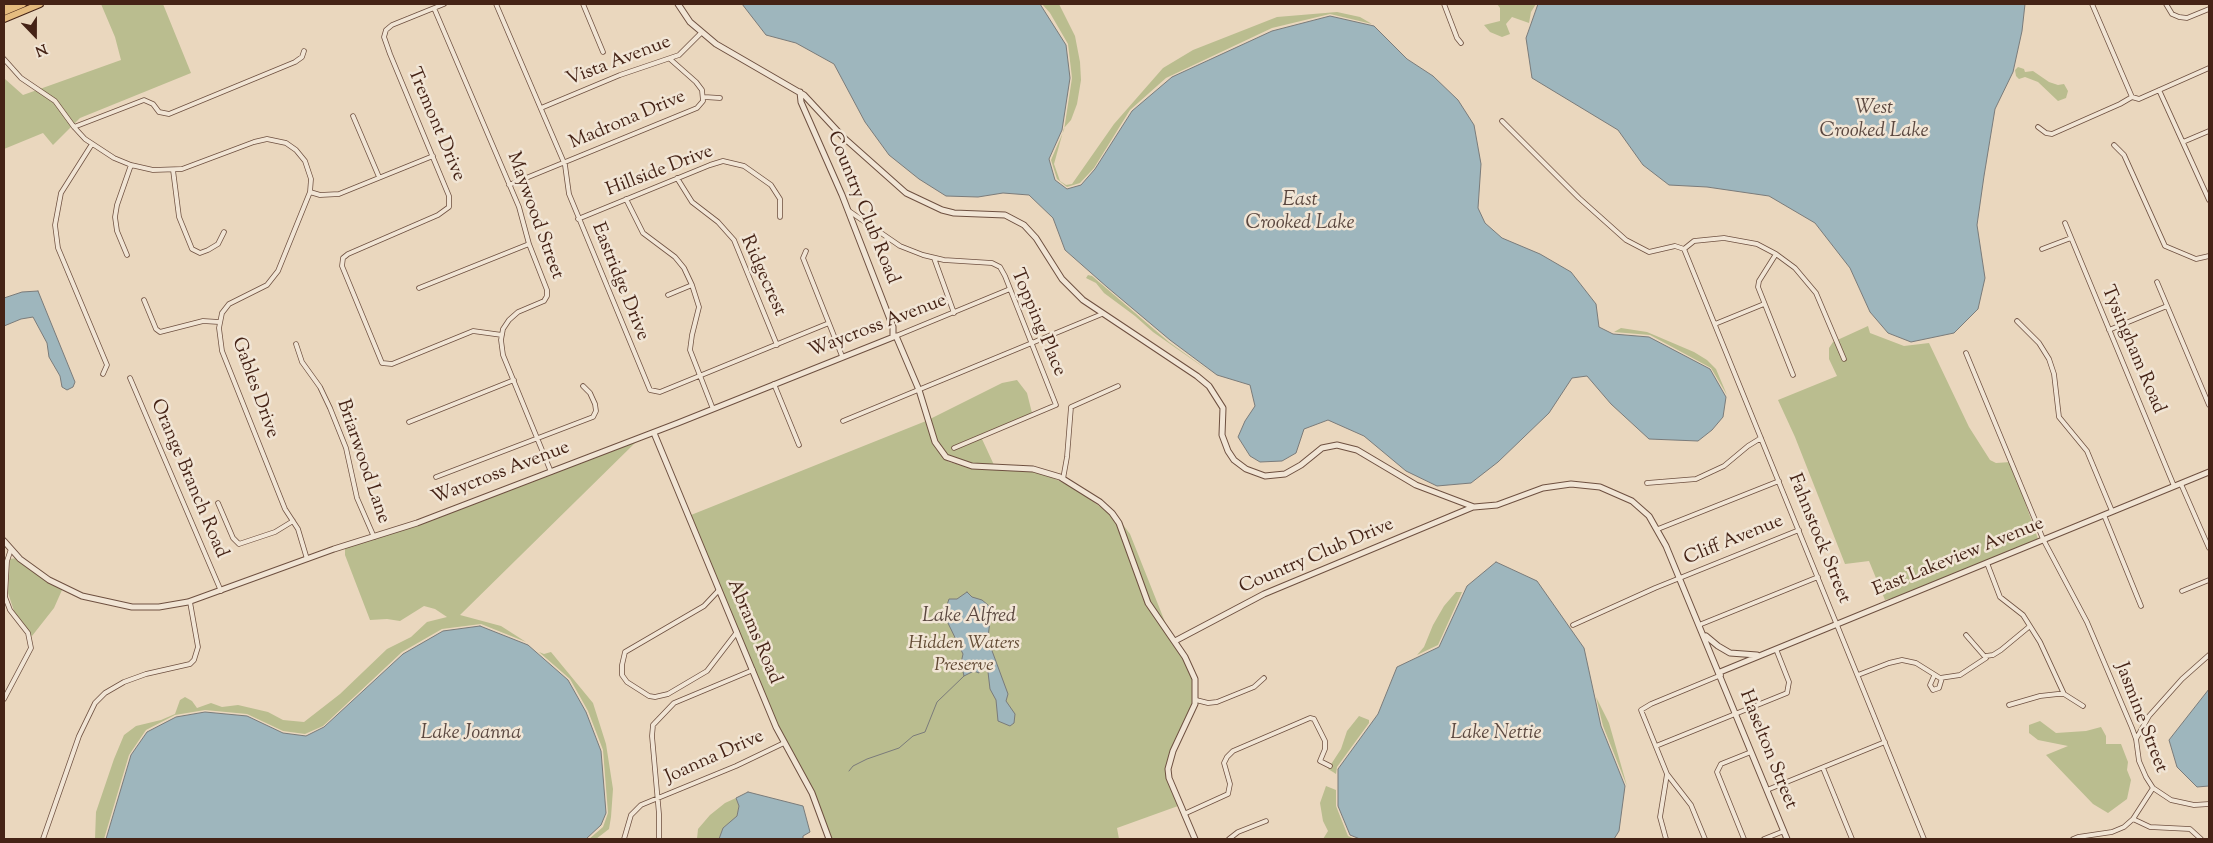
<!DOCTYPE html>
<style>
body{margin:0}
#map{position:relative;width:2213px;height:843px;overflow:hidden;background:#ead7be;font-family:"Sorts Mill Goudy",serif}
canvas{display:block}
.frame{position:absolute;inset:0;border:5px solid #452316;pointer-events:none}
.north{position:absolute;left:10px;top:10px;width:50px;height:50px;-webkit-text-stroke:4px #f1e5d5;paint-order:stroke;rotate:158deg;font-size:14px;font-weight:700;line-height:20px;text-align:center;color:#452316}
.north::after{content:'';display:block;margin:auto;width:18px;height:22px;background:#452316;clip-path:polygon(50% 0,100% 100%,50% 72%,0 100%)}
</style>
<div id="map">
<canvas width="2213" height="843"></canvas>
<div class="frame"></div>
<div class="north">N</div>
</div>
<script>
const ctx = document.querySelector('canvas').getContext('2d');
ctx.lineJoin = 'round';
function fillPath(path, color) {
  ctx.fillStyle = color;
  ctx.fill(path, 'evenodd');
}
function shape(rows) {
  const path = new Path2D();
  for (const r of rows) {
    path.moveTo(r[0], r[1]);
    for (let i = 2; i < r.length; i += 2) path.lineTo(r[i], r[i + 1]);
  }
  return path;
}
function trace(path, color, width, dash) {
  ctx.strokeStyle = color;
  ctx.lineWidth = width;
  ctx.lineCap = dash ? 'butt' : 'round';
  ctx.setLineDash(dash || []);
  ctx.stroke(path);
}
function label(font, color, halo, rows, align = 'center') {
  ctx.font = font + ' "Sorts Mill Goudy",serif';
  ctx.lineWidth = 5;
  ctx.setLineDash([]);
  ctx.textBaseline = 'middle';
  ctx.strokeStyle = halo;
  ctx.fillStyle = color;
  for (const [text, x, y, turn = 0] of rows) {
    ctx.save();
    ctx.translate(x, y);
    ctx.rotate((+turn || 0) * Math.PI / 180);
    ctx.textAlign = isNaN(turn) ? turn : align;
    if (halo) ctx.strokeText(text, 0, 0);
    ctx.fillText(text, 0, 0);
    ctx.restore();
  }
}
const green = shape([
 [101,4,163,4,191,73,80,118,53,145,43,133,4,149,5,79,23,95,121,60,115,37],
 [1042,4,1059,4,1075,36,1080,62,1081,80,1077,104,1071,120,1064,128,1054,164,1060,181,1066,185,1072,184,1114,124,1163,68,1193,50,1277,17,1337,12,1360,17,1372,24,1330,14,1272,28,1166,78,1130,110,1094,168,1080,183,1067,187,1057,179,1051,160,1064,130,1072,78,1068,44,1050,13],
 [1497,4,1536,4,1531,12,1529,23,1512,17,1506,24,1510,34,1502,37,1490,32,1484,25,1500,21,1500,8],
 [2018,67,2024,69,2025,72,2033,71,2049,82,2058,85,2064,84,2068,91,2066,98,2058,101,2038,82,2025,77,2019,79,2016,76,2015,70],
 [1088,275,1092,276,1169,342,1213,374,1153,332,1135,316,1104,293,1096,283,1086,278],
 [1868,326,1870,333,1904,346,1929,343,1969,427,1990,460,1996,463,2011,462,2038,539,1897,597,1885,600,1869,561,1845,564,1795,437,1778,400,1837,376,1829,359,1829,348,1833,342],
 [1621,328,1647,332,1694,352,1707,360,1716,369,1727,395,1711,368,1650,335,1614,332],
 [1017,380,1027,393,1032,413,990,432,982,439,994,465,972,464,947,455,937,441,930,419,1002,383],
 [926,421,936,449,949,462,972,468,1033,471,1046,475,1073,487,1110,514,1117,524,1146,604,1183,659,1193,679,1193,703,1167,763,1166,768,1178,806,1117,828,1119,839,831,839,814,792,778,726,691,515],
 [636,442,460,615,501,626,526,642,481,624,442,629,402,652,323,726,305,734,283,731,247,714,205,710,175,715,146,730,129,755,104,839,95,839,96,812,114,759,124,735,136,726,161,720,175,714,180,700,185,697,192,701,197,708,211,703,222,707,238,705,268,712,283,720,304,722,340,694,387,649,411,637,427,622,447,617,435,609,424,606,400,621,387,619,370,620,345,555,345,548,418,525],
 [1121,522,1130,534,1167,627,1150,602],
 [17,558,62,590,54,608,32,636,16,617,8,593,10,559],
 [1456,592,1462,592,1438,645,1417,655,1424,647,1433,625,1444,606],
 [539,652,544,654,551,652,593,703,606,744,613,789,611,817,609,829,596,839,589,839,603,827,608,813,603,750,588,711,570,679],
 [1596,697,1609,723,1627,786,1603,726],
 [1359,716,1369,720,1369,723,1337,767,1336,774,1333,772,1328,769,1341,749,1347,731],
 [2040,721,2056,733,2086,731,2101,727,2106,736,2106,744,2121,744,2128,762,2127,770,2131,780,2127,799,2108,813,2093,804,2046,755,2068,746,2038,740,2029,733,2029,725],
 [1326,786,1336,790,1336,806,1348,836,1355,839,1323,839,1328,831,1323,821,1320,803],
 [736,798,739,806,737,817,723,828,719,839,697,839,698,829,710,815,725,803]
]);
const water = shape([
 [742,4,1040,4,1066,45,1070,78,1062,130,1049,159,1055,180,1067,189,1081,185,1095,169,1132,111,1172,77,1272,31,1330,16,1374,26,1407,59,1433,76,1458,100,1474,125,1481,164,1478,208,1485,223,1502,238,1540,254,1571,272,1596,304,1599,327,1613,334,1649,337,1710,369,1726,397,1723,417,1712,430,1698,441,1649,439,1611,404,1587,376,1572,378,1549,413,1498,462,1471,483,1437,486,1406,471,1364,436,1328,420,1304,429,1296,453,1282,461,1260,462,1250,456,1238,437,1245,421,1255,406,1250,385,1217,375,1170,340,1107,287,1065,250,1053,218,1029,195,1003,193,978,197,946,196,919,179,889,155,865,122,834,64,796,43,766,35,742,4],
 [1538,4,2025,4,2022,31,2013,72,1995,109,1984,176,1977,225,1985,278,1978,309,1954,333,1911,342,1888,333,1870,312,1850,268,1815,223,1769,196,1707,187,1669,185,1643,165,1618,130,1532,78,1526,38,1538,4],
 [38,291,75,382,73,387,67,390,62,387,60,376,49,357,47,343,33,317,21,319,4,326,4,298,22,292,38,291],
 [1496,562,1537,581,1584,648,1601,726,1625,786,1619,831,1614,839,1360,839,1350,835,1338,806,1338,769,1378,714,1397,667,1439,647,1467,586,1496,562],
 [967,592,972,597,982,600,988,605,991,613,988,637,991,648,1008,694,1006,701,1015,714,1014,723,1010,726,998,721,996,700,990,689,988,672,980,666,979,673,974,671,964,676,961,663,963,654,946,619,945,611,949,599,957,599,967,592],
 [480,626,528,645,568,680,586,712,601,751,606,813,601,825,586,839,106,839,131,755,147,732,176,717,205,712,247,716,283,733,306,736,324,727,403,654,443,631,480,626],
 [2209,689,2209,786,2197,787,2177,767,2169,740,2209,689],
 [748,792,803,806,810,832,803,836,803,839,719,839,723,828,737,816,739,806,736,798,748,792]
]);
const stream = shape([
 [849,771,853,766,867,759,899,748,913,736,925,732,937,702,964,676]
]);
const minor = shape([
 [444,4,392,25,386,30,384,37,390,54,449,196,449,207,438,215,348,254,343,258,342,266,382,363,392,364,473,331,502,335],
 [496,4,565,165,569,194,650,390,660,392,829,323],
 [583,4,603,52],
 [1444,4,1457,38,1461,43],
 [2092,4,2132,97],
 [2166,4,2172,14,2179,17,2187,18,2209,9],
 [434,8,519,207,529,244,547,290,547,296,544,301,518,312,509,320,503,329,501,340,503,355,551,472],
 [4,59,21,78,55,101,74,127,85,139,114,158,131,165,153,170,182,169,254,142,267,139,286,143,296,150,305,161,311,179,310,192,278,271,267,285,229,304,222,313,219,328,222,351,285,509,298,529,307,559],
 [2159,90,2209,200],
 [704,97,720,98],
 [541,108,620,75,679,55,701,33],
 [353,116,379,177],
 [1502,121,1579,198,1626,240,1649,252,1675,246,1684,249],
 [74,127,144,100,153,104,159,112,169,114,295,62,302,57,304,51],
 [2038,127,2046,133,2052,134,2120,104,2132,97,2139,99,2209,68],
 [2183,142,2209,131],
 [92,144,61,193,55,225,58,248,107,365,103,374],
 [2114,145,2124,155,2165,246,2196,259,2209,256],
 [173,170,179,217,192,249,200,253,208,250,218,244,224,232],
 [677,178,692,202,718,222,734,240,777,345],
 [509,185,697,108,703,101,702,90,696,82,670,59],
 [310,192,320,195,339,194,433,156],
 [626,199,643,233,675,257,684,268,692,285,699,307,692,335,690,350,713,409],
 [849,211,900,246,923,255,944,260,992,263,1000,267,1005,276,1056,405,954,448],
 [578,219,710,165,723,161,744,166,771,185,780,199,780,217],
 [2065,223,2174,486],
 [1684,249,1924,839],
 [1684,249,1694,241,1724,238,1757,244,1776,254,1795,268,1816,293,1844,359],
 [2042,249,2071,238],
 [806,251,803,258,842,356],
 [1776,254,1759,281,1758,287,1793,375],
 [127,255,117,231,115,217,117,205,131,165],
 [934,258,954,313],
 [2157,282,2209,405],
 [419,288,529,244],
 [668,295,692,285],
 [144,300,156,329,160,332,203,321,219,322],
 [2017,321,2039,343,2049,359,2054,374,2059,417,2087,451,2112,511],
 [1715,324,1764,304],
 [2109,330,2167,306],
 [896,336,1010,289],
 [296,344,302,362,320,387,330,408,346,448,357,498,374,537],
 [1966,353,2043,539,2087,622,2132,728,2136,739,2139,761,2146,777,2153,788,2171,800,2194,805,2209,804],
 [130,378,221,591],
 [774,384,799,445],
 [843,421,1102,314],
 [409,422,514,380],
 [436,477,593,417,596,411,595,404,590,393,583,386],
 [1063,479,1067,457,1071,407,1118,386],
 [1647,483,1696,479,1724,466,1748,446,1761,438],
 [2181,484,2209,548],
 [218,503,233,538,239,544,275,532,293,521],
 [2104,515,2141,606],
 [1658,529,1779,481],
 [1987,563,2000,597,2023,615,2040,642,2064,694],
 [719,590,704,606,625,652,622,665,622,675,627,682,649,696,655,697,668,694,707,671,737,632],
 [2182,591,2209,580],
 [1573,625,1655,588,1799,530],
 [1699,625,1818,577],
 [1986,656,1993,655,2001,650,2030,626],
 [1858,675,1889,663,1902,660,1916,663,1940,678,1960,675,1986,658,1966,635],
 [1934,676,1930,685,1933,690,1939,688,1942,678],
 [4,699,31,648,28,633,10,610,5,597,7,561,11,549],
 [1196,700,1208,703,1217,702,1254,687,1264,678],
 [2009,705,2040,696,2058,694,2064,694,2083,706],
 [2136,739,2149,716,2182,679,2209,655],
 [1656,746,1787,693,1789,682,1776,649],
 [1823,768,1852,839],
 [1767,790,1885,742],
 [1184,814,1228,794,1230,784,1224,763,1227,757,1233,751,1310,718,1314,719,1325,741,1325,749,1320,761,1330,766],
 [2133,819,2150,827,2190,829,2201,839],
 [43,839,79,736,95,703,105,693,124,682,146,674,190,664,194,660,198,647,190,602],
 [624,839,631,815,641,805,736,766,784,743],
 [659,839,659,814,652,736,653,725,674,703,753,670],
 [1229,839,1238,832,1266,821],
 [1666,839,1660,817,1667,774],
 [1705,839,1691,805,1667,774,1641,710,1651,704,1721,675],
 [1744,839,1717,772,1721,764,1751,752],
 [1764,839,1784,831],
 [2073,839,2078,837,2112,832,2124,827,2133,819,2153,788]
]);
const tertiary = shape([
 [678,4,690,22,716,44,804,95,843,137,906,193,942,210,954,213,1005,215,1024,225,1036,238,1062,279,1083,300,1197,376,1209,386,1223,408,1222,435,1228,451,1234,460,1246,469,1265,476,1285,474,1301,465,1322,448,1337,445,1357,450,1416,485,1474,507,1497,505,1543,488,1571,484,1600,487,1632,501,1649,516,1666,546,1787,839],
 [800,92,801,102,842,195,893,327,893,335],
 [654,433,776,727,812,793,829,839],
 [4,541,20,559,49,580,82,596,132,607,159,607,188,602,334,549,417,523,678,423,896,336,919,390,935,442,946,457,972,466,1033,469,1060,477,1100,502,1112,513,1119,523,1148,603,1185,657,1195,679,1195,704,1173,751,1168,769,1169,778,1195,839],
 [1706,636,1718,646,1730,653,1757,655],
 [1175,641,1264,594,1473,507],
 [1720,672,2209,472]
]);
const primary = shape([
 [4,6,10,4],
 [4,12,23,4],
 [4,19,40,4]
]);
const streetNames = [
 ["Vista Avenue",619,62,-21],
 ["Madrona Drive",628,121,-23],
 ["Tremont Drive",435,125,67],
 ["Hillside Drive",660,172,-21],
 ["Country Club Road",862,208,68],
 ["Maywood Street",534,216,70],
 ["Ridgecrest",762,276,66],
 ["Eastridge Drive",619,282,68],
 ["Topping Place",1037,323,67],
 ["Waycross Avenue",878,327,-21],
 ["Tysingham Road",2132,350,67],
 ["Gables Drive",254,388,70],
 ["Briarwood Lane",362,462,71],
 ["Waycross Avenue",501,474,-21],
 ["Orange Branch Road",188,479,67],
 ["Fahnstock Street",1818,539,68],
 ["Cliff Avenue",1734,541,-22],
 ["Country Club Drive",1317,557,-23],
 ["East Lakeview Avenue",1959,558,-22],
 ["Abrams Road",753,632,67],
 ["Jasmine Street",2140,718,69],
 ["Haselton Street",1767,750,68],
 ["Joanna Drive",715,758,-24]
];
const parkNames = [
 ["Hidden Waters",964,645],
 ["Preserve",964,667]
];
const waterNames = [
 ["West",1874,110],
 ["Crooked Lake",1874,133],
 ["East",1300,202],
 ["Crooked Lake",1300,225],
 ["Lake Alfred",969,618],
 ["Lake Joanna",471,735],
 ["Lake Nettie",1496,735]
];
fillPath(green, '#babd8f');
fillPath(water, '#9eb6bd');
trace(water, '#7a7b7a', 1);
trace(stream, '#7a7b7a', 1);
trace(minor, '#6e5040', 5.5);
trace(tertiary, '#6e5040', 7);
trace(primary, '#452316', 8);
trace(minor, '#f1e5d5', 4);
trace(tertiary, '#f1e5d5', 5);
trace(primary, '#e5bc7f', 6);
label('19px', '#452316', '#f1e5d5', streetNames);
label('italic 19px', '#624a34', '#f1e5d5', parkNames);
label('italic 20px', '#5b4840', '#f1e5d5', waterNames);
</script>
